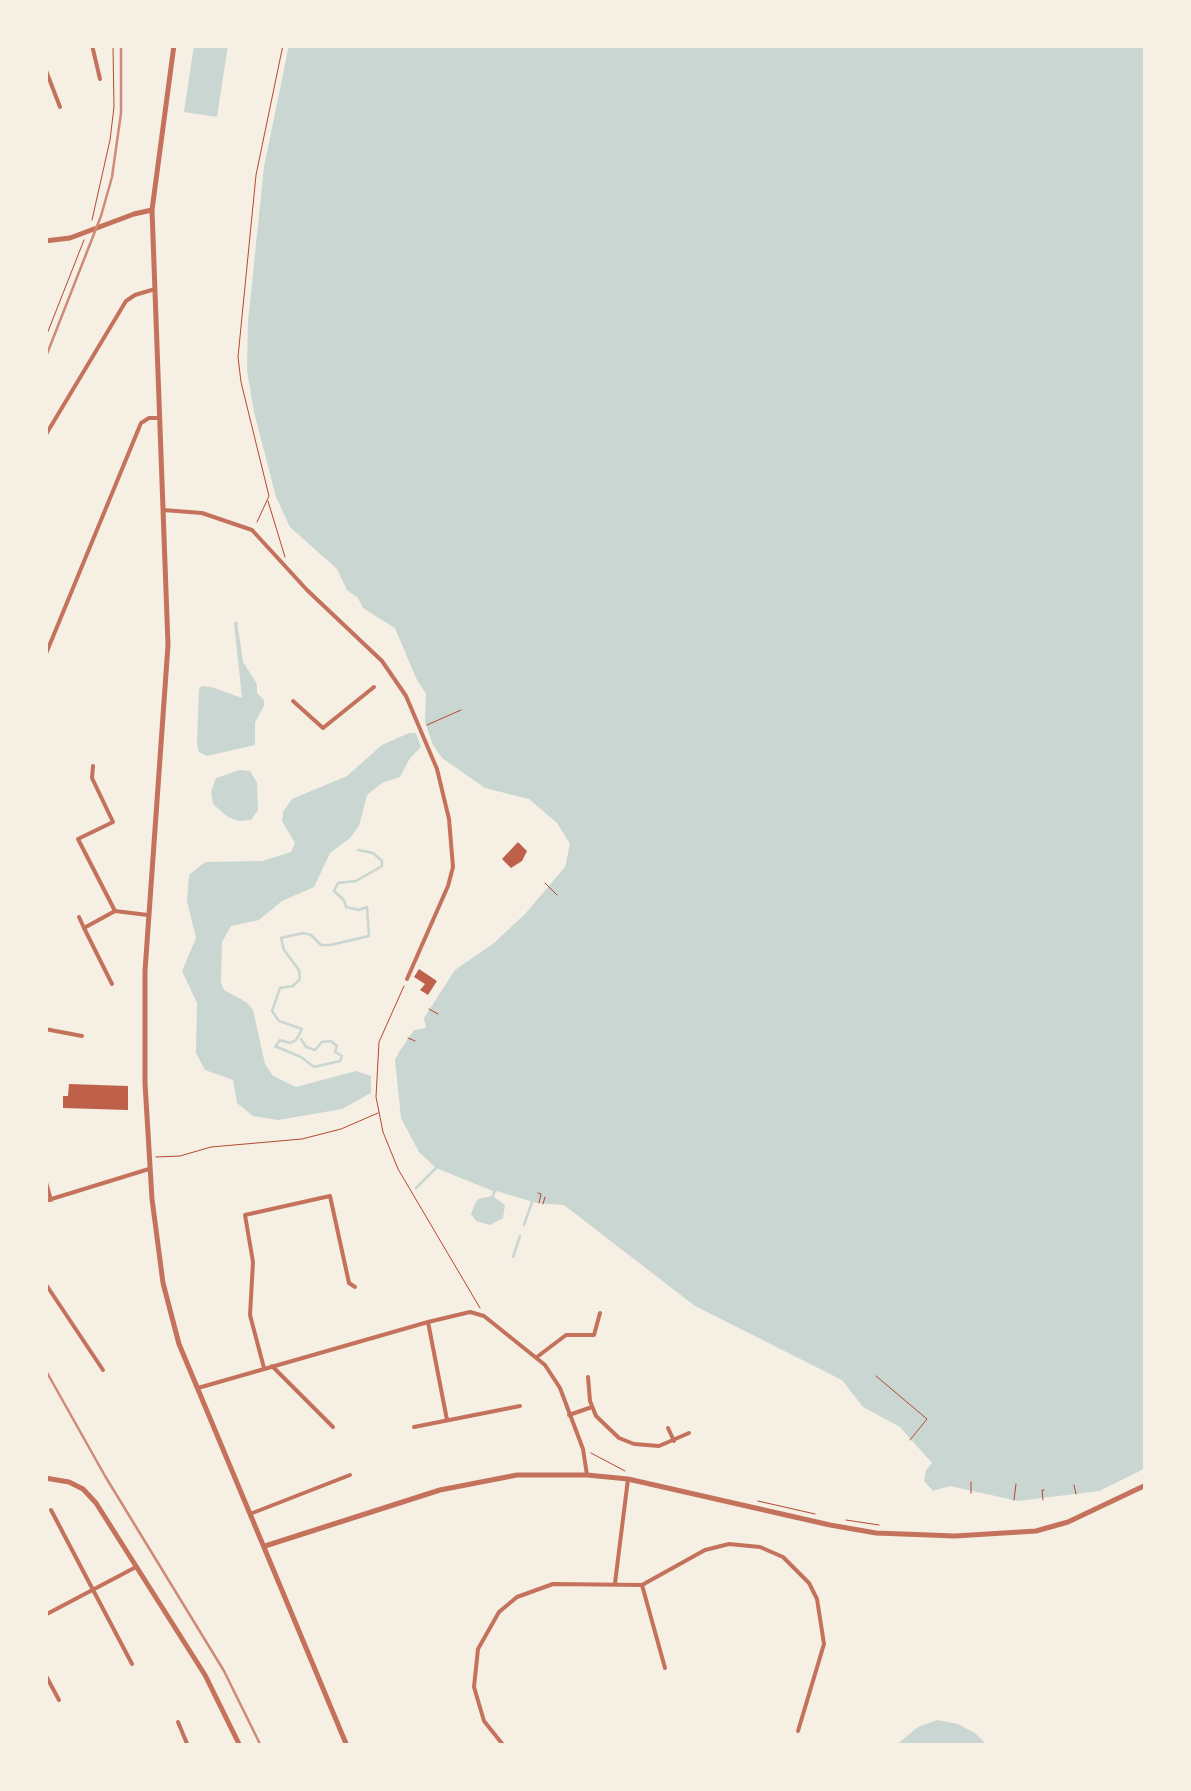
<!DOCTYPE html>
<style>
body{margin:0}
#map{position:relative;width:1191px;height:1791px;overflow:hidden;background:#f6efe4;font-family:"Public Sans",sans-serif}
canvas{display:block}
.frame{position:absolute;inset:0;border:48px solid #f6efe4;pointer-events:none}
</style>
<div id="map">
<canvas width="1191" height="1791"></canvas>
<div class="frame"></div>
</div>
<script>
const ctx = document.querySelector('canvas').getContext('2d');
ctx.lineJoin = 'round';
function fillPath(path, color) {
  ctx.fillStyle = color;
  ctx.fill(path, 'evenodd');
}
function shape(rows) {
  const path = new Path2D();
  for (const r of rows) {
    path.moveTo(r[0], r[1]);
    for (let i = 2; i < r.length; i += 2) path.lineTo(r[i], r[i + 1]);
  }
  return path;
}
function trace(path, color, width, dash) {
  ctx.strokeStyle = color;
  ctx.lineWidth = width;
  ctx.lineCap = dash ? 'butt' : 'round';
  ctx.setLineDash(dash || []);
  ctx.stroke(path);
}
const water = shape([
 [194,45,228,45,217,117,184,112],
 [289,45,1146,45,1146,1467,1138,1472,1099,1491,1018,1501,950,1486,933,1491,924,1481,926,1470,932,1463,900,1427,863,1407,842,1380,695,1306,564,1205,537,1203,496,1191,494,1197,505,1205,503,1218,490,1225,476,1221,471,1214,474,1206,478,1199,492,1196,493,1191,436,1168,419,1152,401,1118,395,1060,399,1052,414,1030,426,1028,424,1018,455,970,494,943,525,914,565,867,570,844,557,823,529,799,485,788,442,758,433,745,425,722,426,694,416,678,395,628,363,608,358,598,347,590,337,569,290,527,276,497,254,412,247,370,248,322,264,167],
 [237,621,243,662,257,684,257,693,264,700,264,706,255,722,255,745,207,756,199,752,197,744,199,689,202,686,211,687,242,698,234,623],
 [409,733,416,733,421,747,410,758,400,777,382,783,367,795,359,826,350,838,330,853,314,887,282,901,259,920,231,926,222,942,221,983,224,990,246,1002,253,1010,265,1064,273,1076,296,1087,356,1071,371,1076,371,1093,342,1109,278,1120,253,1116,237,1103,233,1080,205,1070,196,1053,197,1003,182,971,196,938,187,901,189,875,205,862,263,861,291,852,295,843,282,821,283,812,292,799,347,776,382,745],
 [240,770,250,771,257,783,258,810,251,820,239,821,228,817,213,804,211,792,216,778],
 [937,1720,958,1724,975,1733,988,1746,895,1746,918,1727]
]);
const stream = shape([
 [275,1047,280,1040,290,1043,296,1040,302,1029,279,1021,272,1011,280,988,293,986,300,979,299,970,284,950,281,938,303,933,311,935,321,945,330,945,369,936,367,907,359,910,346,907,344,900,334,891,338,883,356,881,382,866,382,861,373,853,358,850],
 [277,1047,301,1057,314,1067,340,1061,342,1056,335,1052,337,1046,331,1041,322,1042,315,1050,306,1047,301,1039],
 [416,1188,436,1168],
 [524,1225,532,1202],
 [513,1257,520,1236]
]);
const building = shape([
 [518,842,527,851,522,861,511,868,502,859],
 [419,969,437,981,428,995,420,990,425,984,414,977],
 [69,1084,128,1086,128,1110,63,1108,63,1096,68,1096]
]);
const path = shape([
 [92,220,110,140,114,107,113,45],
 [45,339,84,240],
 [268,501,285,557],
 [257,522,269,496,241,382,238,357,256,175,283,45],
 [427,725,461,710],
 [545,883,557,895],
 [404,986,379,1042,376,1097,383,1132,398,1169,480,1308],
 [429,1009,438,1014],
 [408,1038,415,1041],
 [156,1157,180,1156,211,1147,302,1139,341,1129,378,1113],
 [538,1193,541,1194,539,1203],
 [543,1204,545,1197],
 [876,1376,927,1419,910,1440],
 [591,1453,625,1471],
 [971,1482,971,1493],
 [1074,1485,1076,1494],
 [1014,1500,1016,1484],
 [1043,1500,1042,1490,1044,1490],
 [758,1501,815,1514],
 [846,1520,879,1525]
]);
const minor = shape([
 [92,45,100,79],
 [45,68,60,107],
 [45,436,126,301,135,295,155,289],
 [163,510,202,513,252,530,307,590,382,661,406,696,437,769,449,819,453,867,448,886,407,979],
 [45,656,141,423,149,418,158,418],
 [293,701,323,728,374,687],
 [93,766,92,778,113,822,78,839,115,911],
 [79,917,84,928,115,911,148,915],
 [84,928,112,984],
 [45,1029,82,1036],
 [45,1179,51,1200],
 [45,1201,149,1169],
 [45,1283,103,1370],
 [428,1322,447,1420],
 [537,1357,566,1335,594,1335,600,1313],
 [272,1366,333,1427],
 [264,1368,250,1315,253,1262,245,1215,330,1196,349,1283,355,1287],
 [588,1377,590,1401,596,1416,619,1438,634,1444,659,1446,689,1433],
 [198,1388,428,1322,470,1312,484,1316,545,1365,560,1388,583,1449,587,1475],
 [569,1415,592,1407],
 [414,1427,520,1406],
 [668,1428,674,1441],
 [51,1510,132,1664],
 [250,1514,350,1475],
 [615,1583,628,1479],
 [642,1585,665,1668],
 [45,1615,136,1567],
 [45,1674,59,1700],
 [178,1722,188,1746],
 [504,1746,484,1721,474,1687,478,1649,499,1612,517,1597,553,1584,642,1585,705,1550,729,1544,760,1547,783,1557,809,1583,817,1599,824,1644,798,1731]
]);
const tertiary = shape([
 [174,45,152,210,168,645,145,971,145,1083,152,1199,163,1283,179,1344,347,1746],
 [45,241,70,238,134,214,152,210],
 [45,1478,69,1482,83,1489,96,1503,205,1675,240,1746],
 [265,1546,440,1490,517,1475,587,1475,628,1479,830,1525,876,1533,955,1536,1036,1531,1068,1522,1146,1485]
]);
const rail = shape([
 [45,359,101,216,112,177,121,113,121,45],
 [45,1369,105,1476,224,1671,261,1746]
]);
fillPath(water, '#c9d6d2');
trace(stream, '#c9d6d2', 2.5);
fillPath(building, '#bf614a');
trace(path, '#b5482f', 1);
trace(minor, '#c5725c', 4);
trace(tertiary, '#c5725c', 5);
trace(rail, '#cf8b77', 2.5);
</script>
